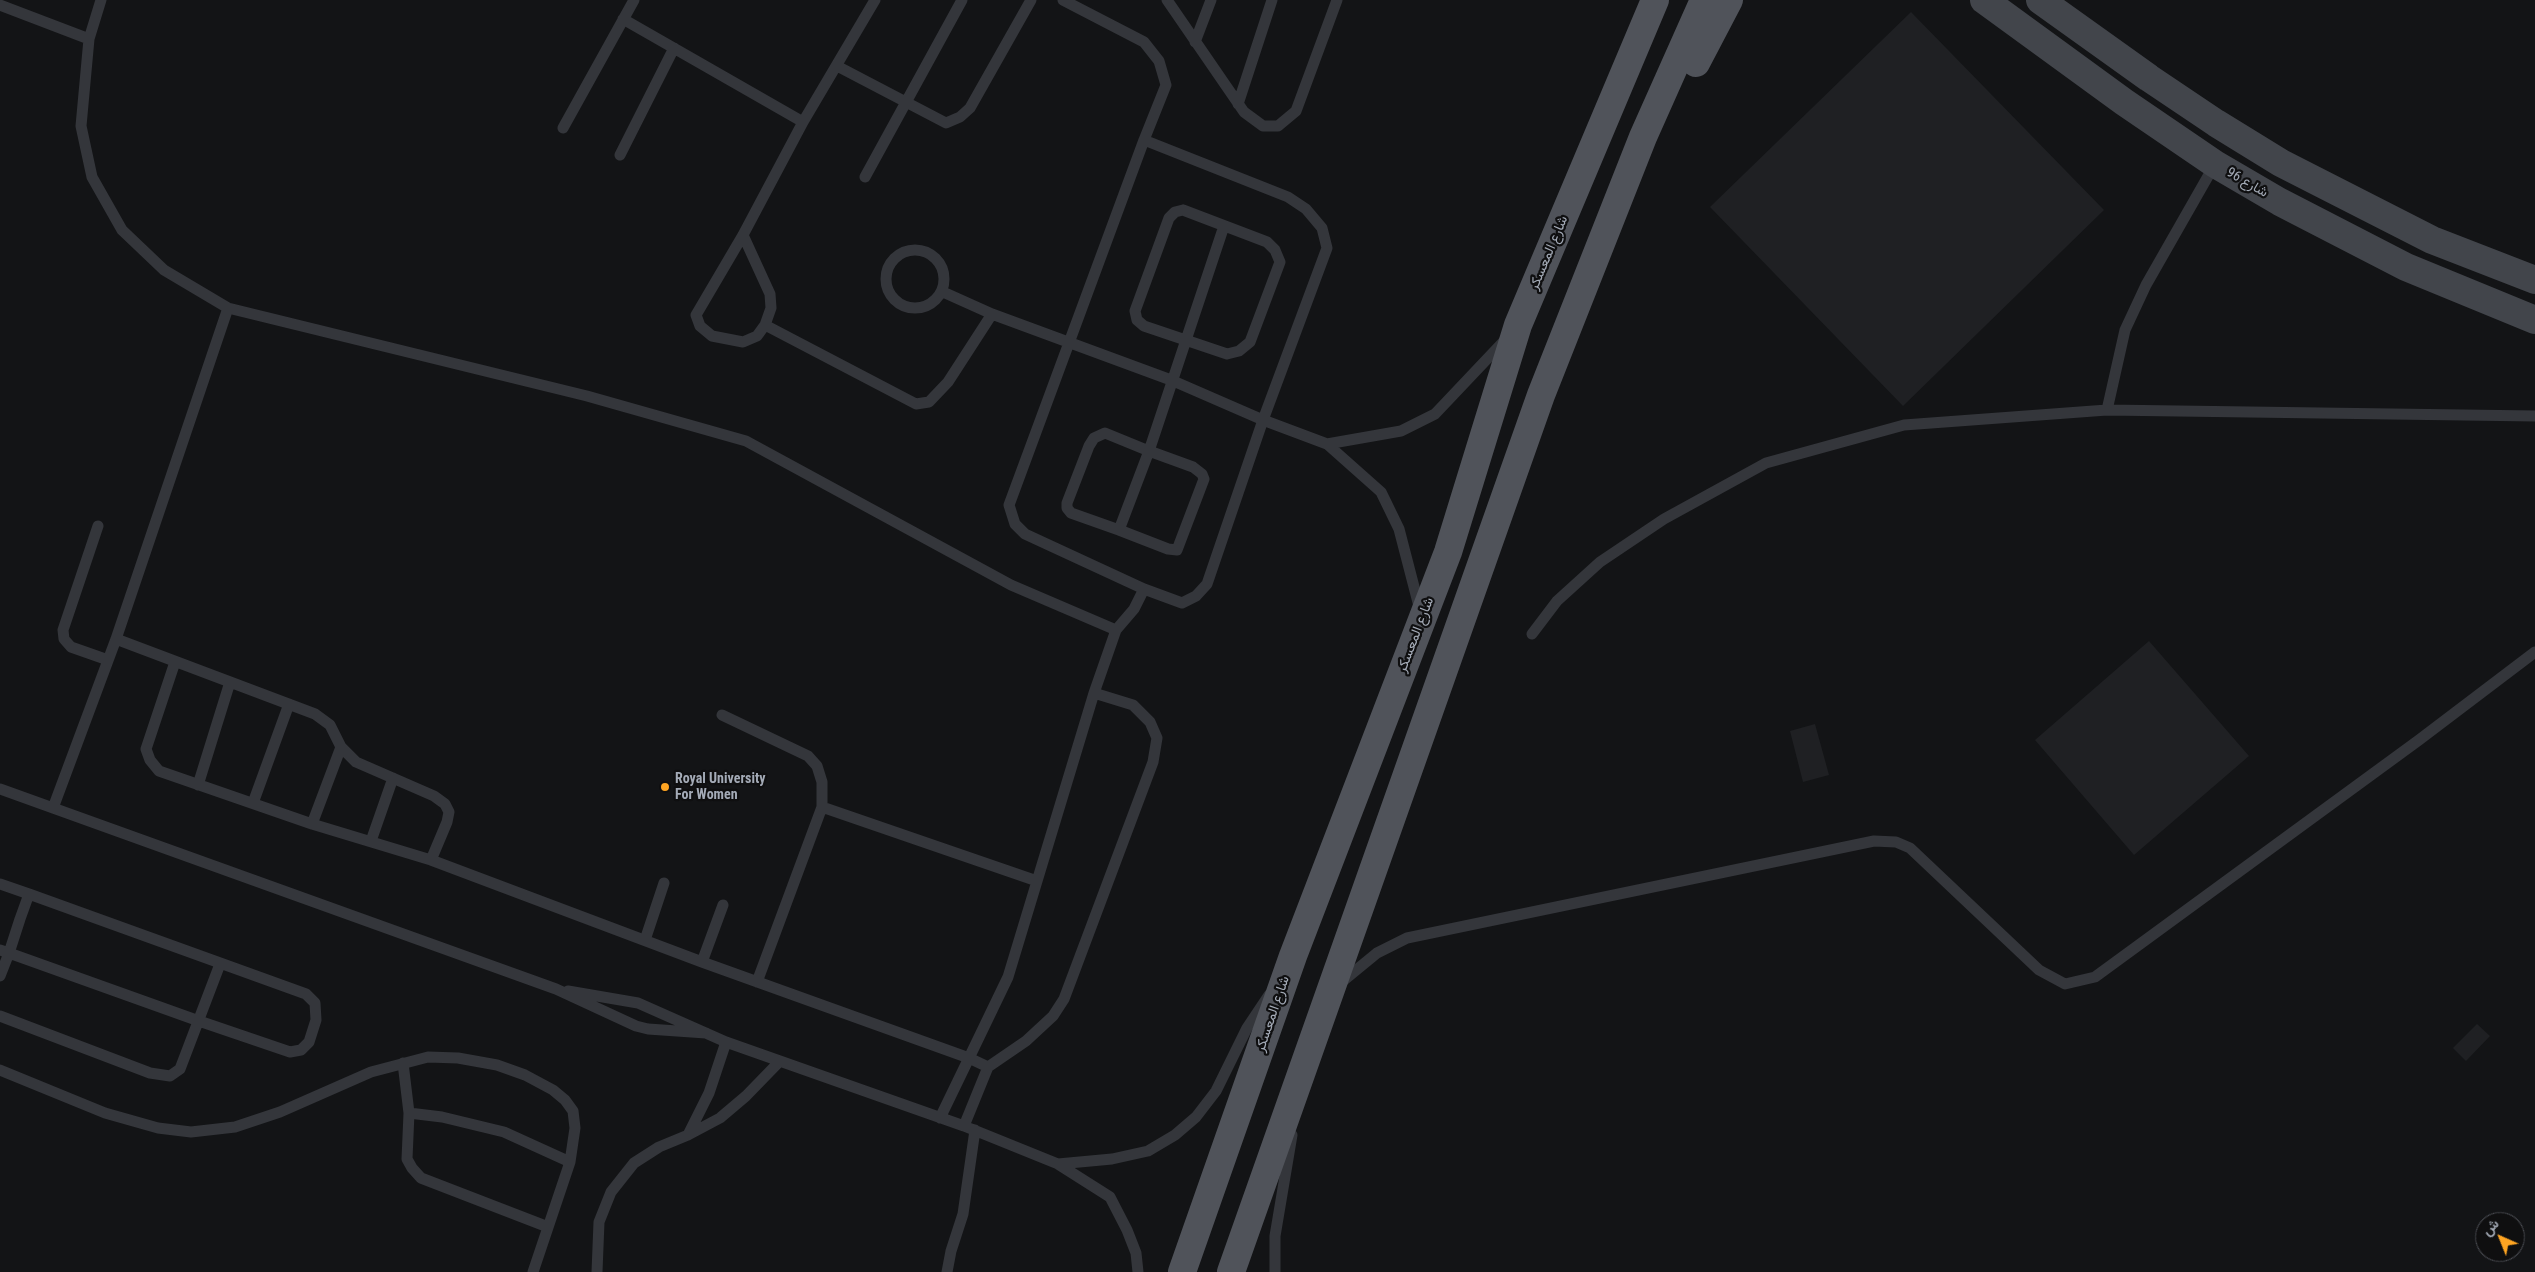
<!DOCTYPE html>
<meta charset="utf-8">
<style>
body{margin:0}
#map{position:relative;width:2535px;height:1272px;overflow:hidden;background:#131416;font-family:"Roboto Condensed",Vazirmatn,sans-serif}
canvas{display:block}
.north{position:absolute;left:2475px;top:1212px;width:50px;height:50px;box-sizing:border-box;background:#0f0f10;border:1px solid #4b4d53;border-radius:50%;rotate:316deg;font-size:14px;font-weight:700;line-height:20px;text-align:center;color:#a4abb7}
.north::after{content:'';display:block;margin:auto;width:18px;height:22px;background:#ffa522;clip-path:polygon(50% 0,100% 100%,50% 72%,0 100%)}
</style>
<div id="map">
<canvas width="2535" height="1272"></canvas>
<div class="north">ش</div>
</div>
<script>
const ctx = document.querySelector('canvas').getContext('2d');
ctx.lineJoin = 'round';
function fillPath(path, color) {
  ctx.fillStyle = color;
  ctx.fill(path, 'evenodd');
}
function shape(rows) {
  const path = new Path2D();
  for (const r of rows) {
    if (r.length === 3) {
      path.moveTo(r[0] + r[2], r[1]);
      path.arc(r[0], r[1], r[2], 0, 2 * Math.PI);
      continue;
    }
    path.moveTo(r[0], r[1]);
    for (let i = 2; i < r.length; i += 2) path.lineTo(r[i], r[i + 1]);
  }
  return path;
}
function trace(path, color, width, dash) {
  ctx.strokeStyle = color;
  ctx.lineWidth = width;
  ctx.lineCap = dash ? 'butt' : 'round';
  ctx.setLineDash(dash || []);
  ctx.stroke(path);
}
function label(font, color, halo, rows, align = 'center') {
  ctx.font = font + ' "Roboto Condensed",Vazirmatn,sans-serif';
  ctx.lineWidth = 4.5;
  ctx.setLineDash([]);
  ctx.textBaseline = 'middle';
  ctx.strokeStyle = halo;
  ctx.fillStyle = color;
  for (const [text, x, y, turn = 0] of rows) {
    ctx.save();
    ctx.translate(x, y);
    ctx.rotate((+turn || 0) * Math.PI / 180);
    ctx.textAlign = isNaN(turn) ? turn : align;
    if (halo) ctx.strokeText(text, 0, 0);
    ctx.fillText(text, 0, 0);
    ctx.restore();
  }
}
const built = shape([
 [1911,12,2104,210,1903,406,1710,207],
 [2149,641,2249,756,2134,855,2035,740],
 [1815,724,1829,775,1803,782,1790,731],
 [2477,1024,2490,1036,2466,1061,2453,1048]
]);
const lane = shape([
 [101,0,89,39,81,126,92,177,122,230,164,270,228,308,587,396,746,441,1011,585,1116,630,1134,609,1144,589],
 [1063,0,1144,42,1159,61,1166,85,1144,140,1009,505,1015,524,1025,534,1144,589,1182,603,1196,596,1207,584,1263,420,1327,248,1322,228,1306,209,1288,197,1144,140],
 [1167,0,1244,112,1263,126,1278,126,1296,111,1337,0],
 [0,5,89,39],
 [623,19,803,122],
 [1195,42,1211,0],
 [837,66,946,123,960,117,970,108,1031,0],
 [1238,104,1272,0],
 [563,128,634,0],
 [620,155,674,48],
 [865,177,962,0],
 [1183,210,1267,242,1275,250,1280,262,1250,342,1239,351,1227,354,1144,326,1137,320,1135,311,1169,218,1175,212,1183,210],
 [743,235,770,294,771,308,765,325,757,336,743,342,712,336,700,326,696,315,743,235,803,122,875,0],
 [915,279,29],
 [943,292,992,314,1171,380,1263,420,1327,444,1381,492,1399,529,1420,610],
 [765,325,916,404,929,402,948,382,992,314],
 [2107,410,2125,330,2146,285,2215,164],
 [1327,444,1401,431,1435,414,1506,339],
 [98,526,63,630,64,639,71,647,108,660],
 [1119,530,1168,549,1177,550,1204,479,1202,474,1193,467,1149,451,1105,433,1094,438,1089,446,1067,503,1067,508,1071,513,1119,530,1149,451,1224,226],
 [1532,634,1557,601,1600,562,1664,519,1766,463,1904,425,2107,410,2535,416],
 [116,639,315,714,330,725,341,747,356,762,434,796,445,804,449,812,447,822,431,860,312,824,159,771,150,760,146,749,175,662],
 [722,715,808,756,817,766,822,782,822,807,1037,881],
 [198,785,230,682],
 [0,789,556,989,636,1026,648,1029,706,1033],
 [253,803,289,704],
 [53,808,116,639,228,308],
 [312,824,341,747],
 [371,841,393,778],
 [431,860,702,962,969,1058,940,1118],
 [0,884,29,894],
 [645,940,664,883],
 [0,950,9,953,199,1021,290,1052,301,1050,309,1042,316,1020,315,1003,306,994,29,894,20,919,9,953,0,976],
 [702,962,723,905],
 [757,982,822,807],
 [1338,985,1377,953,1407,938,1874,841,1896,842,1910,848,2039,970,2065,984,2095,977,2419,740,2535,652],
 [568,991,638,1003,726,1042,964,1126,1058,1164,1110,1197,1127,1230,1136,1253,1138,1272],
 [0,1016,150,1073,170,1076,180,1069,220,964],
 [403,1063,409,1113,407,1159,412,1168,421,1178,548,1227],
 [988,1067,969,1058,1008,977,1094,693,1116,630],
 [0,1070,105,1113,158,1128,191,1132,235,1127,280,1112,371,1072,428,1057,458,1058,497,1065,525,1075,553,1090,565,1100,573,1111,575,1128,570,1162,533,1272],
 [409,1113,442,1117,504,1132,570,1162],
 [964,1126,988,1067,1026,1041,1053,1016,1064,999,1153,762,1157,738,1150,722,1133,705,1094,693],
 [688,1135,709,1093,726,1042],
 [1058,1164,1112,1159,1148,1151,1175,1135,1196,1117,1216,1091,1247,1028,1269,995],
 [597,1272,599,1222,611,1192,634,1163,659,1147,688,1135,720,1118,746,1096,779,1062],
 [947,1272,951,1251,963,1214,975,1130],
 [1275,1272,1275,1236,1292,1135]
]);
const secondary = shape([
 [1984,0,2124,102,2215,164,2280,202,2406,267,2535,320],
 [2040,0,2149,78,2216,123,2281,163,2432,240,2535,280]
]);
const primary = shape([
 [1696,63,1729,0],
 [1182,1272,1293,956,1448,552,1518,325,1655,0],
 [1231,1272,1541,395,1643,137,1704,0]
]);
const markers = [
 [665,787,5,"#ffa522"]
];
const streetNames = [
 ["شارع 96",2247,183,30],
 ["شارع المعسكر",1549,253,-67],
 ["شارع المعسكر",1416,635,-69],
 ["شارع المعسكر",1273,1014,-71]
];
const poiNames = [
 ["Royal University",675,779],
 ["For Women",675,795]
];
fillPath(built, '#1f2023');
trace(lane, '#34363b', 11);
trace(secondary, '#42454b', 28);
trace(primary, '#50535a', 28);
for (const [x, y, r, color] of markers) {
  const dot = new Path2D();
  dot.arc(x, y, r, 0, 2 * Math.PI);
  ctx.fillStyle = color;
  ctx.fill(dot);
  trace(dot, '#0f0f10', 2);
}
label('14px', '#a4abb7', '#0f0f10', streetNames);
label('bold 14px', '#a4abb7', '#0f0f10', poiNames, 'left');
</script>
